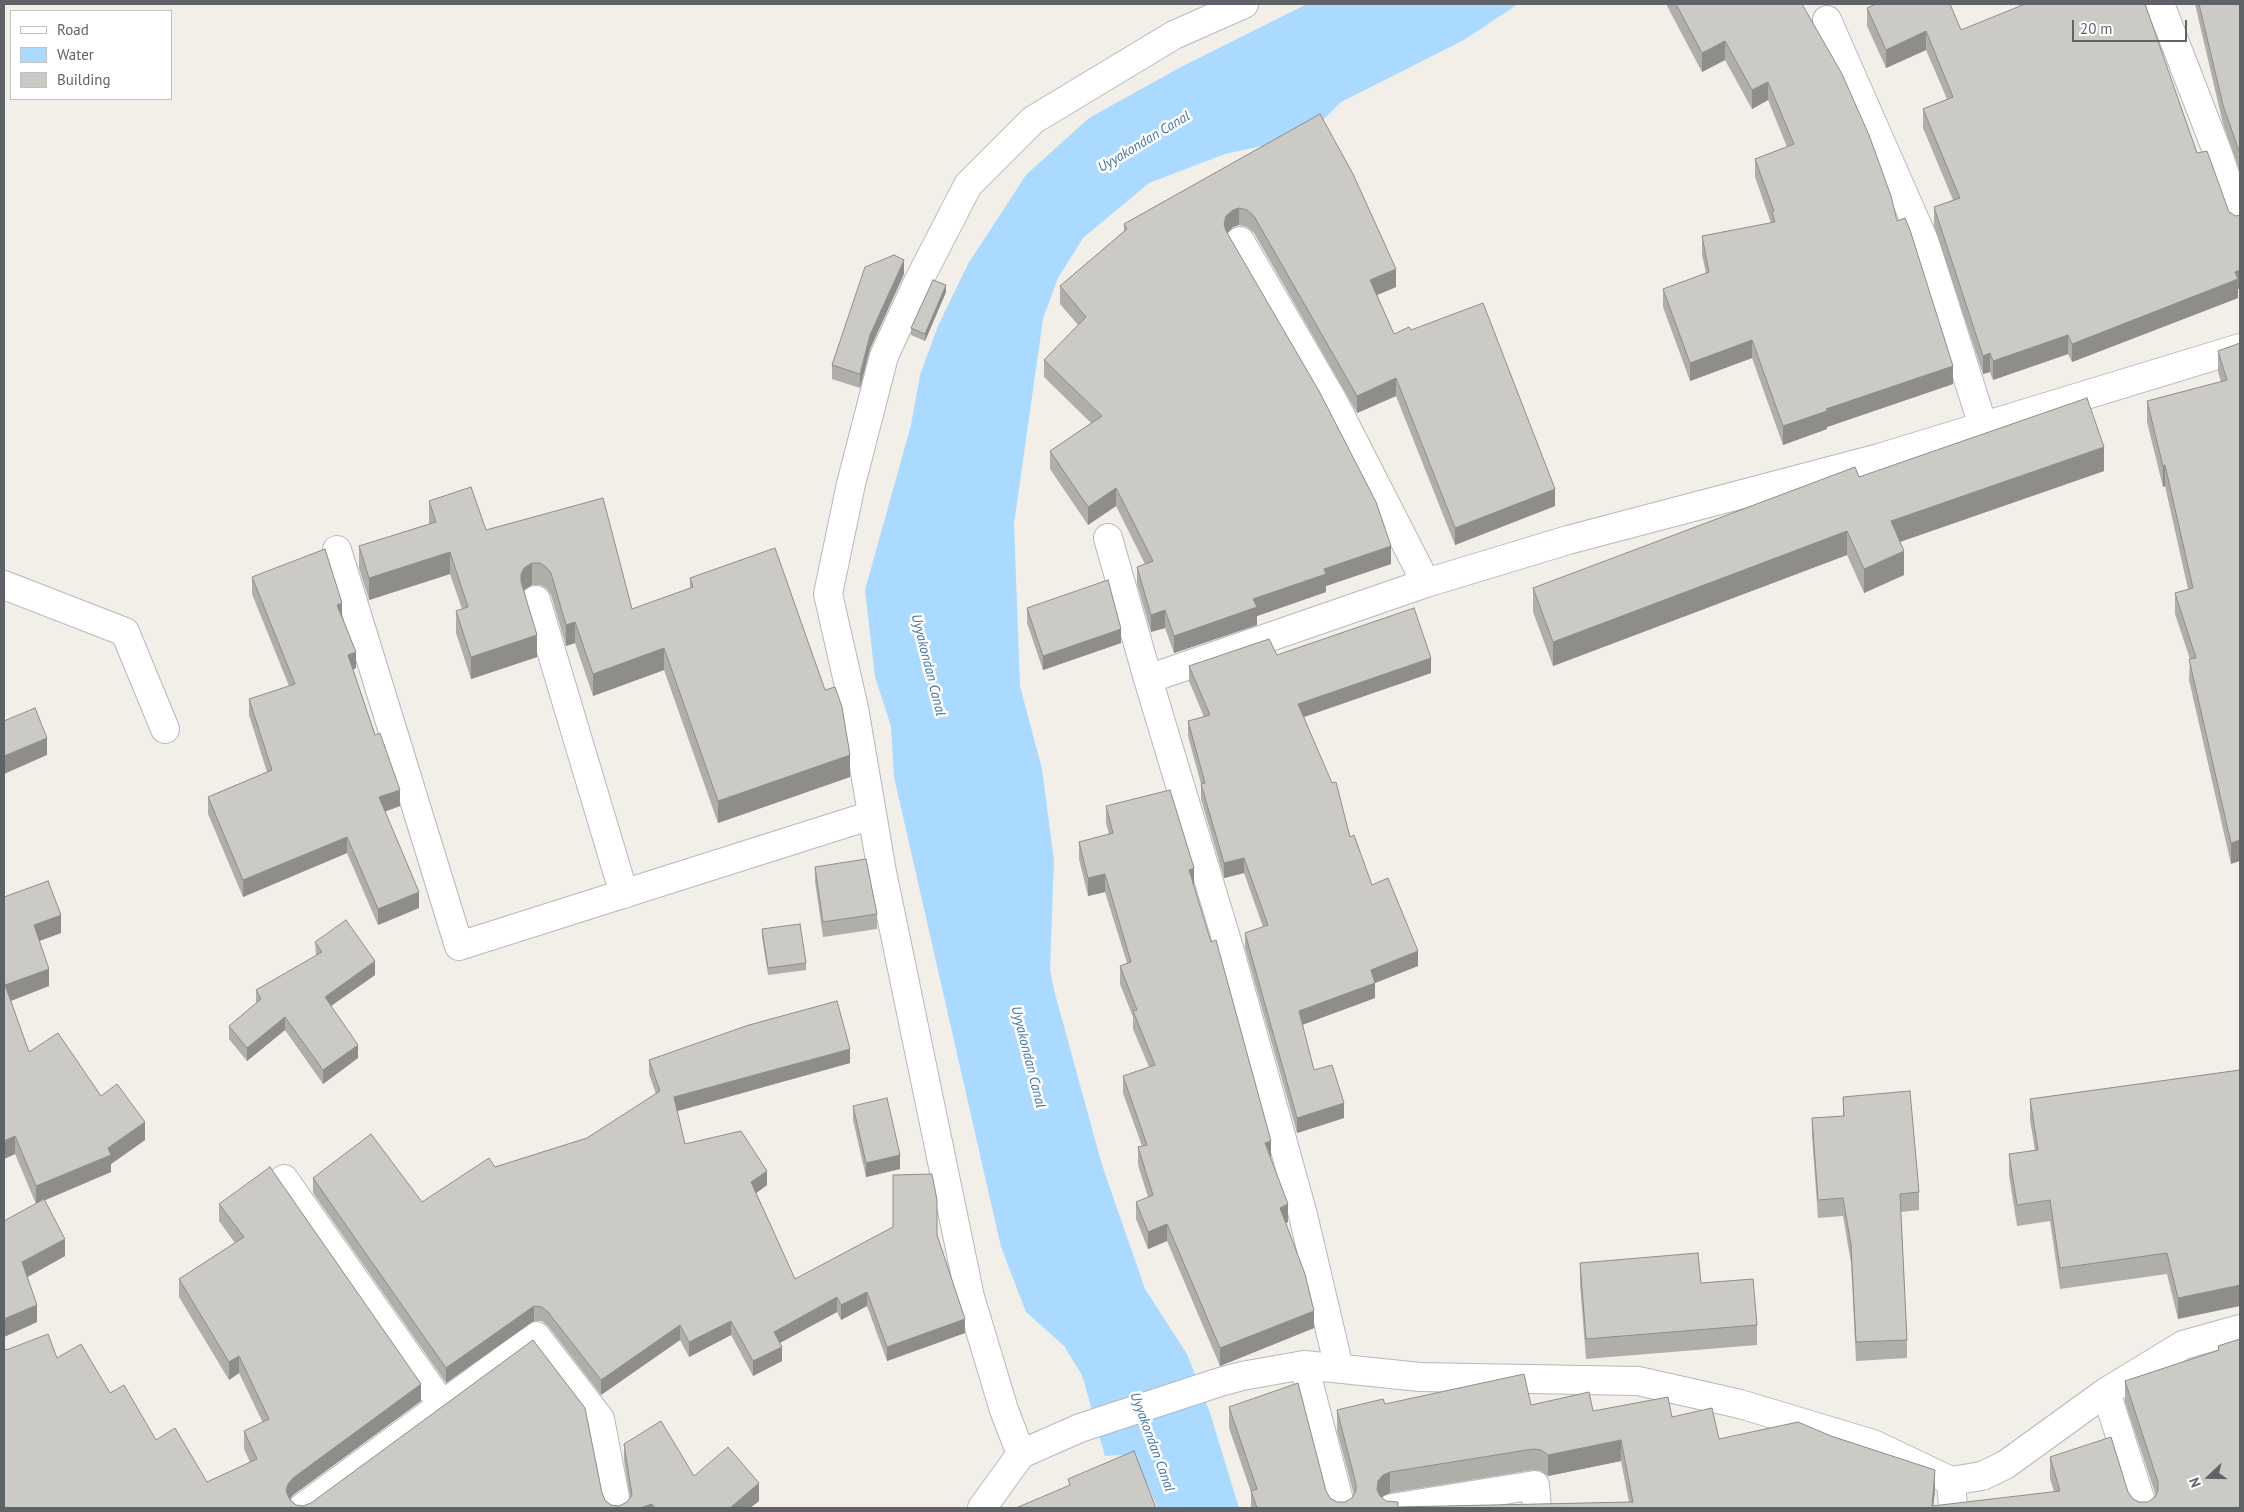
<!DOCTYPE html>
<style>
body{margin:0}
#map{position:relative;width:2244px;height:1512px;overflow:hidden;background:#f1efe8;font-family:"PT Sans",sans-serif}
canvas{display:block}
.frame{position:absolute;inset:0;border:5px solid #5f6368;pointer-events:none}
.legend{position:absolute;left:10px;top:10px;width:162px;height:90px;box-sizing:border-box;background:#fff;border:1px solid #bfc1c3;margin:0;padding:6px 9px;list-style:none;font-size:15px;color:#5f6368}
.legend li{display:flex;align-items:center;gap:10px;height:25px}
.legend b{width:25px;border:1px solid #bfc1c3}
.north{position:absolute;left:2184px;top:1452px;width:50px;height:50px;-webkit-text-stroke:4px #fff;paint-order:stroke;rotate:249deg;font-size:14px;font-weight:700;line-height:20px;text-align:center;color:#5f6368}
.north::after{content:'';display:block;margin:auto;width:18px;height:22px;background:#5f6368;clip-path:polygon(50% 0,100% 100%,50% 72%,0 100%)}
.scale{position:absolute;left:2072px;top:20px;width:115px;height:22px;box-sizing:border-box;border:2px solid #5f6368;border-top:0;padding-left:6px;font-size:15px;line-height:18px;white-space:nowrap;color:#5f6368;-webkit-text-stroke:4px #fff;paint-order:stroke}
</style>
<div id="map">
<canvas width="2244" height="1512"></canvas>
<div class="frame"></div>
<ul class="legend">
<li><b style="height:6px;background:#fff"></b>Road</li>
<li><b style="height:14px;background:#aadaff"></b>Water</li>
<li><b style="height:14px;background:#cccac5"></b>Building</li>
</ul>
<div class="north">N</div>
<div class="scale">20 m</div>
</div>
<script>
const ctx = document.querySelector('canvas').getContext('2d');
ctx.lineJoin = 'round';
function fillPath(path, color) {
  ctx.fillStyle = color;
  ctx.fill(path, 'evenodd');
}
function shape(rows) {
  const path = new Path2D();
  for (const r of rows) {
    path.moveTo(r[0], r[1]);
    for (let i = 2; i < r.length; i += 2) path.lineTo(r[i], r[i + 1]);
  }
  return path;
}
function trace(path, color, width, dash) {
  ctx.strokeStyle = color;
  ctx.lineWidth = width;
  ctx.lineCap = dash ? 'butt' : 'round';
  ctx.setLineDash(dash || []);
  ctx.stroke(path);
}
function label(font, color, halo, rows, align = 'center') {
  ctx.font = font + ' "PT Sans",sans-serif';
  ctx.lineWidth = 5;
  ctx.setLineDash([]);
  ctx.textBaseline = 'middle';
  ctx.strokeStyle = halo;
  ctx.fillStyle = color;
  for (const [text, x, y, turn = 0] of rows) {
    ctx.save();
    ctx.translate(x, y);
    ctx.rotate((+turn || 0) * Math.PI / 180);
    ctx.textAlign = isNaN(turn) ? turn : align;
    if (halo) ctx.strokeText(text, 0, 0);
    ctx.fillText(text, 0, 0);
    ctx.restore();
  }
}
const water = shape([
 [1307,4,1518,4,1464,40,1341,102,1307,136,1225,154,1149,183,1083,238,1058,278,1043,319,1014,524,1020,686,1042,769,1054,861,1050,969,1054,990,1102,1165,1145,1289,1187,1354,1210,1413,1239,1508,1158,1508,1134,1454,1105,1456,1082,1375,1064,1346,1026,1312,1001,1247,894,777,891,726,875,677,865,590,911,425,920,375,938,326,968,264,1026,175,1089,118,1181,67]
]);
const minor = shape([
 [2160,4,2217,151,2240,219],
 [1827,20,1925,243,1983,426],
 [1240,241,1333,401,1426,583],
 [1108,538,1148,679,1426,583,1568,540,1879,458,2240,348],
 [337,550,459,946,872,815],
 [4,585,125,632,165,729],
 [536,600,624,894],
 [1148,679,1229,948,1303,1215,1339,1368],
 [284,1179,443,1406],
 [1304,1365,1341,1508],
 [2106,1392,2143,1508],
 [1021,1454,1004,1410,970,1297,882,872,854,708,828,594,851,484,884,356,918,282,968,185,1033,120,1174,35,1244,4],
 [1951,1481,1953,1508],
 [302,1508,536,1336,600,1419,617,1508],
 [982,1508,1021,1454,1080,1428,1220,1382,1242,1376,1304,1365,1420,1377,1638,1381,1740,1404,1873,1444,1951,1481,1982,1476,2005,1465,2106,1392,2183,1345,2240,1329],
 [1392,1508,1535,1485,1537,1508]
]);
const wall = shape([
 [1666,4,1802,4,1897,221,1953,384,1827,427,1827,429,1783,445,1752,358,1690,381,1663,307,1663,289,1706,273,1702,255,1702,236,1771,223,1755,177,1755,159,1787,147,1768,100,1752,109,1725,60,1702,72],
 [2195,4,2240,4,2240,172,2223,124],
 [1867,8,1961,30,2197,153,2229,212,2236,216,2240,215,2240,289,2238,289,2238,298,2072,362,2068,354,1993,380,1990,372,1983,374,1934,226,1934,207,1953,200,1923,128,1923,109,1947,99,1926,50,1886,68,1867,26],
 [1320,114,1396,287,1377,295,1394,334,1411,330,1555,506,1455,545,1396,396,1357,413,1254,233,1247,227,1239,225,1233,227,1227,233,1391,564,1326,586,1326,592,1257,616,1257,625,1174,653,1165,628,1151,632,1137,584,1137,567,1145,564,1116,506,1088,525,1050,469,1050,451,1091,423,1044,377,1044,360,1078,325,1060,304,1060,286,1124,231,1124,224],
 [904,274,870,349,860,388,832,379,832,365],
 [946,292,925,341,911,335,911,328],
 [2240,343,2231,864,2189,680,2190,659,2175,614,2175,593,2188,589,2165,486,2163,487,2147,422,2147,401,2221,382,2218,372,2218,351],
 [2104,471,1900,542,1904,575,1864,593,1847,555,1553,666,1533,612,1533,588,1859,477],
 [429,501,486,530,632,609,690,588,690,578,850,777,718,823,664,670,593,696,575,643,566,646,551,595,546,588,540,585,532,585,524,590,524,591,537,657,471,679,456,633,456,611,462,609,450,574,369,600,359,568,359,546,429,524],
 [252,577,342,618,356,668,353,670,400,806,385,811,419,908,378,925,347,853,243,897,208,814,208,797,267,772,249,715,249,699,289,686,252,594],
 [1027,608,1121,643,1043,670,1027,623],
 [1189,666,1431,673,1304,717,1350,837,1372,885,1418,966,1375,983,1375,998,1302,1025,1314,1070,1344,1118,1297,1133,1245,948,1245,933,1263,927,1244,873,1224,878,1201,799,1201,784,1188,736,1188,721,1204,717,1189,681],
 [1106,806,1194,885,1288,1222,1286,1223,1314,1328,1220,1366,1167,1241,1148,1249,1136,1219,1136,1202,1148,1197,1138,1165,1138,1147,1142,1146,1123,1093,1123,1076,1149,1067,1133,1029,1133,1017,1120,984,1120,966,1127,963,1105,892,1088,896,1079,859,1079,842,1109,834,1106,823],
 [815,867,877,914,877,929,823,937,815,881],
 [4,897,61,933,39,941,49,986,11,1001,29,1052,101,1096,145,1140,111,1164,111,1172,45,1200,65,1256,27,1277,37,1322,4,1337,4,1221,36,1204,15,1154,4,1159],
 [762,929,806,963,806,970,768,975,762,937],
 [315,942,375,975,331,1006,358,1058,323,1084,285,1030,247,1061,229,1039,229,1026,256,1003,256,990,316,956],
 [649,1060,850,1063,677,1111,685,1144,767,1185,756,1193,795,1279,937,1235,965,1333,887,1361,867,1306,841,1320,837,1312,780,1343,782,1361,753,1376,731,1335,689,1357,680,1340,601,1395,548,1326,542,1321,534,1321,446,1383,313,1193,313,1178,422,1202,495,1167,587,1138,656,1094,649,1074],
 [2240,1070,2178,1319,2167,1274,2060,1289,2050,1221,2017,1226,2009,1175,2009,1154,2035,1150,2030,1120,2030,1099],
 [1843,1097,1919,1192,1919,1210,1901,1212,1907,1340,1907,1358,1856,1361,1851,1263,1843,1216,1818,1218,1812,1136,1812,1118,1843,1116],
 [853,1106,900,1169,866,1177,853,1120],
 [219,1204,421,1401,293,1495,290,1499,296,1505,303,1506,602,1493,605,1500,611,1505,619,1506,627,1502,630,1498,624,1461,624,1444,694,1476,759,1501,750,1508,4,1508,57,1358,110,1393,156,1440,207,1482,250,1462,244,1449,244,1431,263,1423,239,1373,229,1380,179,1297,179,1279,235,1243,219,1221],
 [1580,1263,1701,1283,1757,1325,1757,1345,1586,1359,1580,1284],
 [2240,1339,2240,1508,1251,1508,1251,1492,1229,1428,1229,1407,1326,1491,1330,1498,1337,1502,1345,1502,1352,1498,1354,1495,1337,1431,1337,1410,1385,1404,1531,1405,1593,1411,1672,1417,1719,1439,1935,1491,1933,1506,2054,1492,2050,1478,2050,1457,2128,1492,2133,1499,2139,1502,2148,1502,2156,1496,2125,1402,2125,1381,2218,1351,2218,1346],
 [1621,1461,1629,1502,1398,1507,1386,1501,1381,1498,1383,1496,1390,1493,1533,1470,1541,1471,1548,1476]
]);
const shadedWall = shape([
 [1926,31,1926,50,1886,68,1886,50],
 [1725,41,1725,60,1702,72,1702,53],
 [1768,82,1768,100,1752,109,1752,90],
 [1239,208,1239,225,1233,227,1226,234,1224,224,1226,216,1233,210],
 [904,260,904,274,870,349,860,388,860,374,870,335],
 [1396,269,1396,287,1370,298,1370,280],
 [2240,270,2240,289,2238,289,2238,298,2072,362,2072,344],
 [946,285,946,292,925,341,925,334],
 [2068,335,2068,354,1993,380,1993,361],
 [1752,340,1752,358,1690,381,1690,363],
 [1990,353,1990,372,1983,374,1983,356],
 [1953,366,1953,384,1827,427,1827,429,1783,445,1783,426,1826,409],
 [1396,378,1396,396,1357,413,1357,396],
 [2104,447,2104,471,1891,545,1891,521],
 [2165,465,2165,486,2163,487,2163,466],
 [1116,488,1116,506,1088,525,1088,507],
 [1555,489,1555,506,1455,545,1455,528],
 [1847,531,1847,555,1553,666,1553,642],
 [1391,546,1391,564,1326,586,1326,592,1257,616,1257,625,1174,653,1174,636,1253,599,1324,569],
 [1904,551,1904,575,1864,593,1864,569],
 [450,552,450,574,369,600,369,578],
 [532,563,532,585,524,590,521,596,521,574,524,568],
 [342,603,342,619,337,605],
 [1165,610,1165,628,1151,632,1151,615],
 [575,622,575,643,566,646,566,625],
 [1121,629,1121,643,1043,670,1043,656],
 [537,635,537,657,471,679,471,657],
 [664,648,664,670,593,696,593,674],
 [356,652,356,668,348,671,348,655],
 [1431,658,1431,673,1298,719,1298,704],
 [47,738,47,755,4,774,4,756],
 [850,755,850,777,718,823,718,801],
 [400,790,400,806,379,814,379,797],
 [347,837,347,853,243,897,243,880],
 [2240,840,2240,861,2231,864,2231,843],
 [1244,858,1244,873,1224,878,1224,863],
 [1194,868,1194,886,1189,870],
 [1105,874,1105,892,1088,896,1088,878],
 [419,892,419,908,378,925,378,909],
 [61,915,61,933,34,943,34,925],
 [1418,951,1418,966,1375,983,1375,998,1299,1026,1299,1011,1371,970],
 [375,961,375,975,325,1010,325,997],
 [49,969,49,986,5,1003,5,985],
 [285,1017,285,1030,247,1061,247,1048],
 [358,1045,358,1058,323,1084,323,1070],
 [850,1049,850,1063,674,1112,674,1097],
 [1344,1103,1344,1118,1297,1133,1297,1118],
 [145,1122,145,1140,111,1164,111,1172,36,1204,36,1186,108,1148],
 [15,1136,15,1154,4,1159,4,1141],
 [1271,1141,1271,1158,1265,1143],
 [900,1155,900,1169,866,1177,866,1163],
 [767,1171,767,1185,751,1197,751,1182],
 [1288,1204,1288,1222,1280,1225,1280,1208],
 [1167,1224,1167,1241,1148,1249,1148,1232],
 [65,1239,65,1256,22,1280,22,1262],
 [2240,1285,2240,1306,2178,1319,2178,1298],
 [867,1292,867,1306,841,1320,841,1305],
 [837,1297,837,1312,774,1346,774,1332],
 [37,1305,37,1322,4,1337,4,1319],
 [534,1306,534,1321,446,1383,446,1368],
 [1314,1311,1314,1328,1220,1366,1220,1348],
 [965,1319,965,1333,887,1361,887,1347],
 [731,1321,731,1335,689,1357,689,1342],
 [680,1325,680,1340,601,1395,601,1380],
 [782,1347,782,1361,753,1376,753,1361],
 [239,1356,239,1373,229,1380,229,1362],
 [421,1384,421,1401,293,1495,288,1501,286,1491,288,1484,293,1478],
 [1621,1440,1621,1461,1548,1476,1548,1455],
 [1935,1470,1935,1491,1933,1508,1932,1508],
 [1390,1472,1390,1493,1383,1496,1378,1502,1377,1490,1378,1481,1383,1475],
 [759,1483,759,1501,750,1508,730,1508],
 [652,1504,652,1508,640,1508]
]);
const building = shape([
 [1676,4,1802,4,1842,74,1869,135,1891,196,1897,221,1905,218,1910,230,1953,366,1826,409,1827,411,1783,426,1752,340,1690,363,1663,289,1709,272,1702,236,1775,222,1772,212,1774,211,1755,159,1794,144,1768,82,1752,90,1725,41,1702,53,1676,4],
 [1876,4,1950,4,1961,30,2025,4,2145,4,2197,153,2207,151,2229,212,2236,216,2240,215,2240,270,2235,272,2238,279,2072,344,2068,335,1993,361,1990,353,1983,356,1934,207,1960,198,1923,109,1953,97,1926,31,1886,50,1867,8,1876,4],
 [2199,4,2240,4,2240,154,2223,105,2199,4],
 [1320,114,1353,174,1396,269,1370,280,1394,334,1409,327,1411,330,1483,303,1555,489,1455,528,1396,378,1357,396,1254,216,1247,210,1239,208,1233,210,1226,216,1224,224,1226,231,1319,391,1376,502,1391,546,1324,569,1326,574,1253,599,1257,607,1174,636,1165,610,1151,615,1137,567,1153,561,1116,488,1088,507,1050,451,1102,416,1044,360,1086,317,1060,286,1127,229,1124,224,1320,114],
 [894,255,904,260,870,335,860,374,832,365,865,267,894,255],
 [933,280,946,285,925,334,911,328,933,280],
 [2240,343,2240,840,2231,843,2189,659,2196,658,2175,593,2193,588,2165,465,2163,466,2147,401,2227,380,2218,351,2240,343],
 [2087,398,2104,447,1891,521,1904,551,1864,569,1847,531,1553,642,1533,588,1855,467,1859,477,2087,398],
 [471,487,486,530,603,498,632,609,693,587,690,578,775,548,825,690,835,687,842,707,850,755,718,801,664,648,593,674,575,622,566,625,551,573,546,567,540,563,532,563,524,568,521,574,521,582,537,635,471,657,456,611,468,607,450,552,369,578,359,546,436,522,429,501,471,487],
 [325,549,342,603,337,605,356,652,348,655,375,735,380,733,400,790,379,797,419,892,378,909,347,837,243,880,208,797,272,770,249,699,295,684,252,577,325,549],
 [1108,580,1121,629,1043,656,1027,608,1108,580],
 [1414,608,1431,658,1298,704,1332,783,1336,782,1350,837,1354,835,1372,885,1388,878,1418,951,1371,970,1375,983,1299,1011,1314,1070,1332,1065,1344,1103,1297,1118,1245,933,1268,925,1244,858,1224,863,1201,784,1205,783,1188,721,1210,715,1189,666,1269,639,1277,655,1414,608],
 [35,708,47,738,4,756,4,721,35,708],
 [1170,790,1194,868,1189,870,1211,942,1216,940,1271,1141,1265,1143,1288,1204,1280,1208,1305,1274,1314,1311,1220,1348,1167,1224,1148,1232,1136,1202,1153,1195,1138,1147,1147,1145,1123,1076,1155,1065,1133,1011,1137,1010,1120,966,1131,962,1105,874,1088,878,1079,842,1113,833,1106,806,1170,790],
 [866,859,877,914,823,922,815,867,866,859],
 [48,881,61,915,34,925,49,969,5,985,29,1052,58,1033,101,1096,117,1084,145,1122,108,1148,111,1155,36,1186,15,1136,4,1141,4,897,48,881],
 [346,920,375,961,325,997,358,1045,323,1070,285,1017,247,1048,229,1026,261,999,256,990,322,952,315,942,346,920],
 [800,924,806,963,768,968,762,929,800,924],
 [837,1001,850,1049,674,1097,685,1144,741,1131,767,1171,751,1182,795,1279,893,1227,893,1175,932,1174,937,1200,937,1235,965,1319,887,1347,867,1292,841,1305,837,1297,774,1332,782,1347,753,1361,731,1321,689,1342,680,1325,601,1380,548,1312,542,1307,534,1306,446,1368,313,1178,371,1134,422,1202,489,1158,495,1167,587,1138,660,1091,649,1060,749,1025,837,1001],
 [2240,1070,2240,1285,2178,1298,2167,1253,2060,1268,2050,1200,2017,1205,2009,1154,2038,1150,2030,1099,2240,1070],
 [1910,1091,1919,1192,1900,1194,1907,1340,1856,1342,1851,1245,1843,1198,1818,1200,1812,1118,1844,1116,1843,1097,1910,1091],
 [887,1098,900,1155,866,1163,853,1106,887,1098],
 [270,1167,421,1384,293,1478,288,1484,286,1491,290,1500,296,1505,303,1506,311,1503,533,1340,585,1408,602,1493,605,1500,611,1505,619,1506,627,1502,632,1495,624,1444,661,1421,694,1476,728,1447,759,1483,730,1508,655,1508,652,1504,640,1508,4,1508,4,1350,9,1349,48,1334,57,1358,81,1344,110,1393,124,1385,156,1440,175,1428,207,1482,257,1459,244,1431,269,1419,239,1356,229,1362,179,1279,244,1237,219,1204,270,1167],
 [44,1199,65,1239,22,1262,37,1305,4,1319,4,1221,44,1199],
 [1698,1253,1701,1283,1753,1279,1757,1325,1586,1339,1580,1263,1698,1253],
 [2240,1339,2240,1508,1257,1508,1251,1491,1257,1489,1229,1407,1298,1383,1326,1491,1330,1498,1337,1502,1345,1502,1352,1498,1356,1491,1356,1484,1337,1410,1383,1399,1385,1404,1524,1374,1531,1405,1589,1392,1593,1411,1668,1397,1672,1417,1712,1408,1719,1439,1798,1422,1831,1436,1935,1470,1932,1506,2060,1491,2050,1457,2111,1437,2128,1492,2133,1499,2139,1502,2148,1502,2155,1497,2158,1491,2158,1482,2125,1381,2219,1350,2218,1346,2240,1339],
 [1621,1440,1633,1502,1398,1507,1398,1502,1386,1501,1380,1496,1377,1490,1378,1481,1383,1475,1390,1472,1533,1449,1541,1450,1548,1455,1621,1440],
 [1134,1451,1156,1508,1016,1508,1070,1485,1068,1479,1134,1451]
]);
const waterNames = [
 ["Uyyakondan Canal",1144,142,-31],
 ["Uyyakondan Canal",928,665,76],
 ["Uyyakondan Canal",1028,1057,76],
 ["Uyyakondan Canal",1152,1442,70]
];
fillPath(water, '#aadaff');
trace(minor, '#b5b8bc', 30);
trace(minor, '#fff', 28);
fillPath(wall, '#afaea9');
fillPath(shadedWall, '#8f8d8a');
fillPath(building, '#cccac5');
trace(building, '#8f8d8a', 1);
label('italic 14px', '#4174aa', '#fff', waterNames);
</script>
